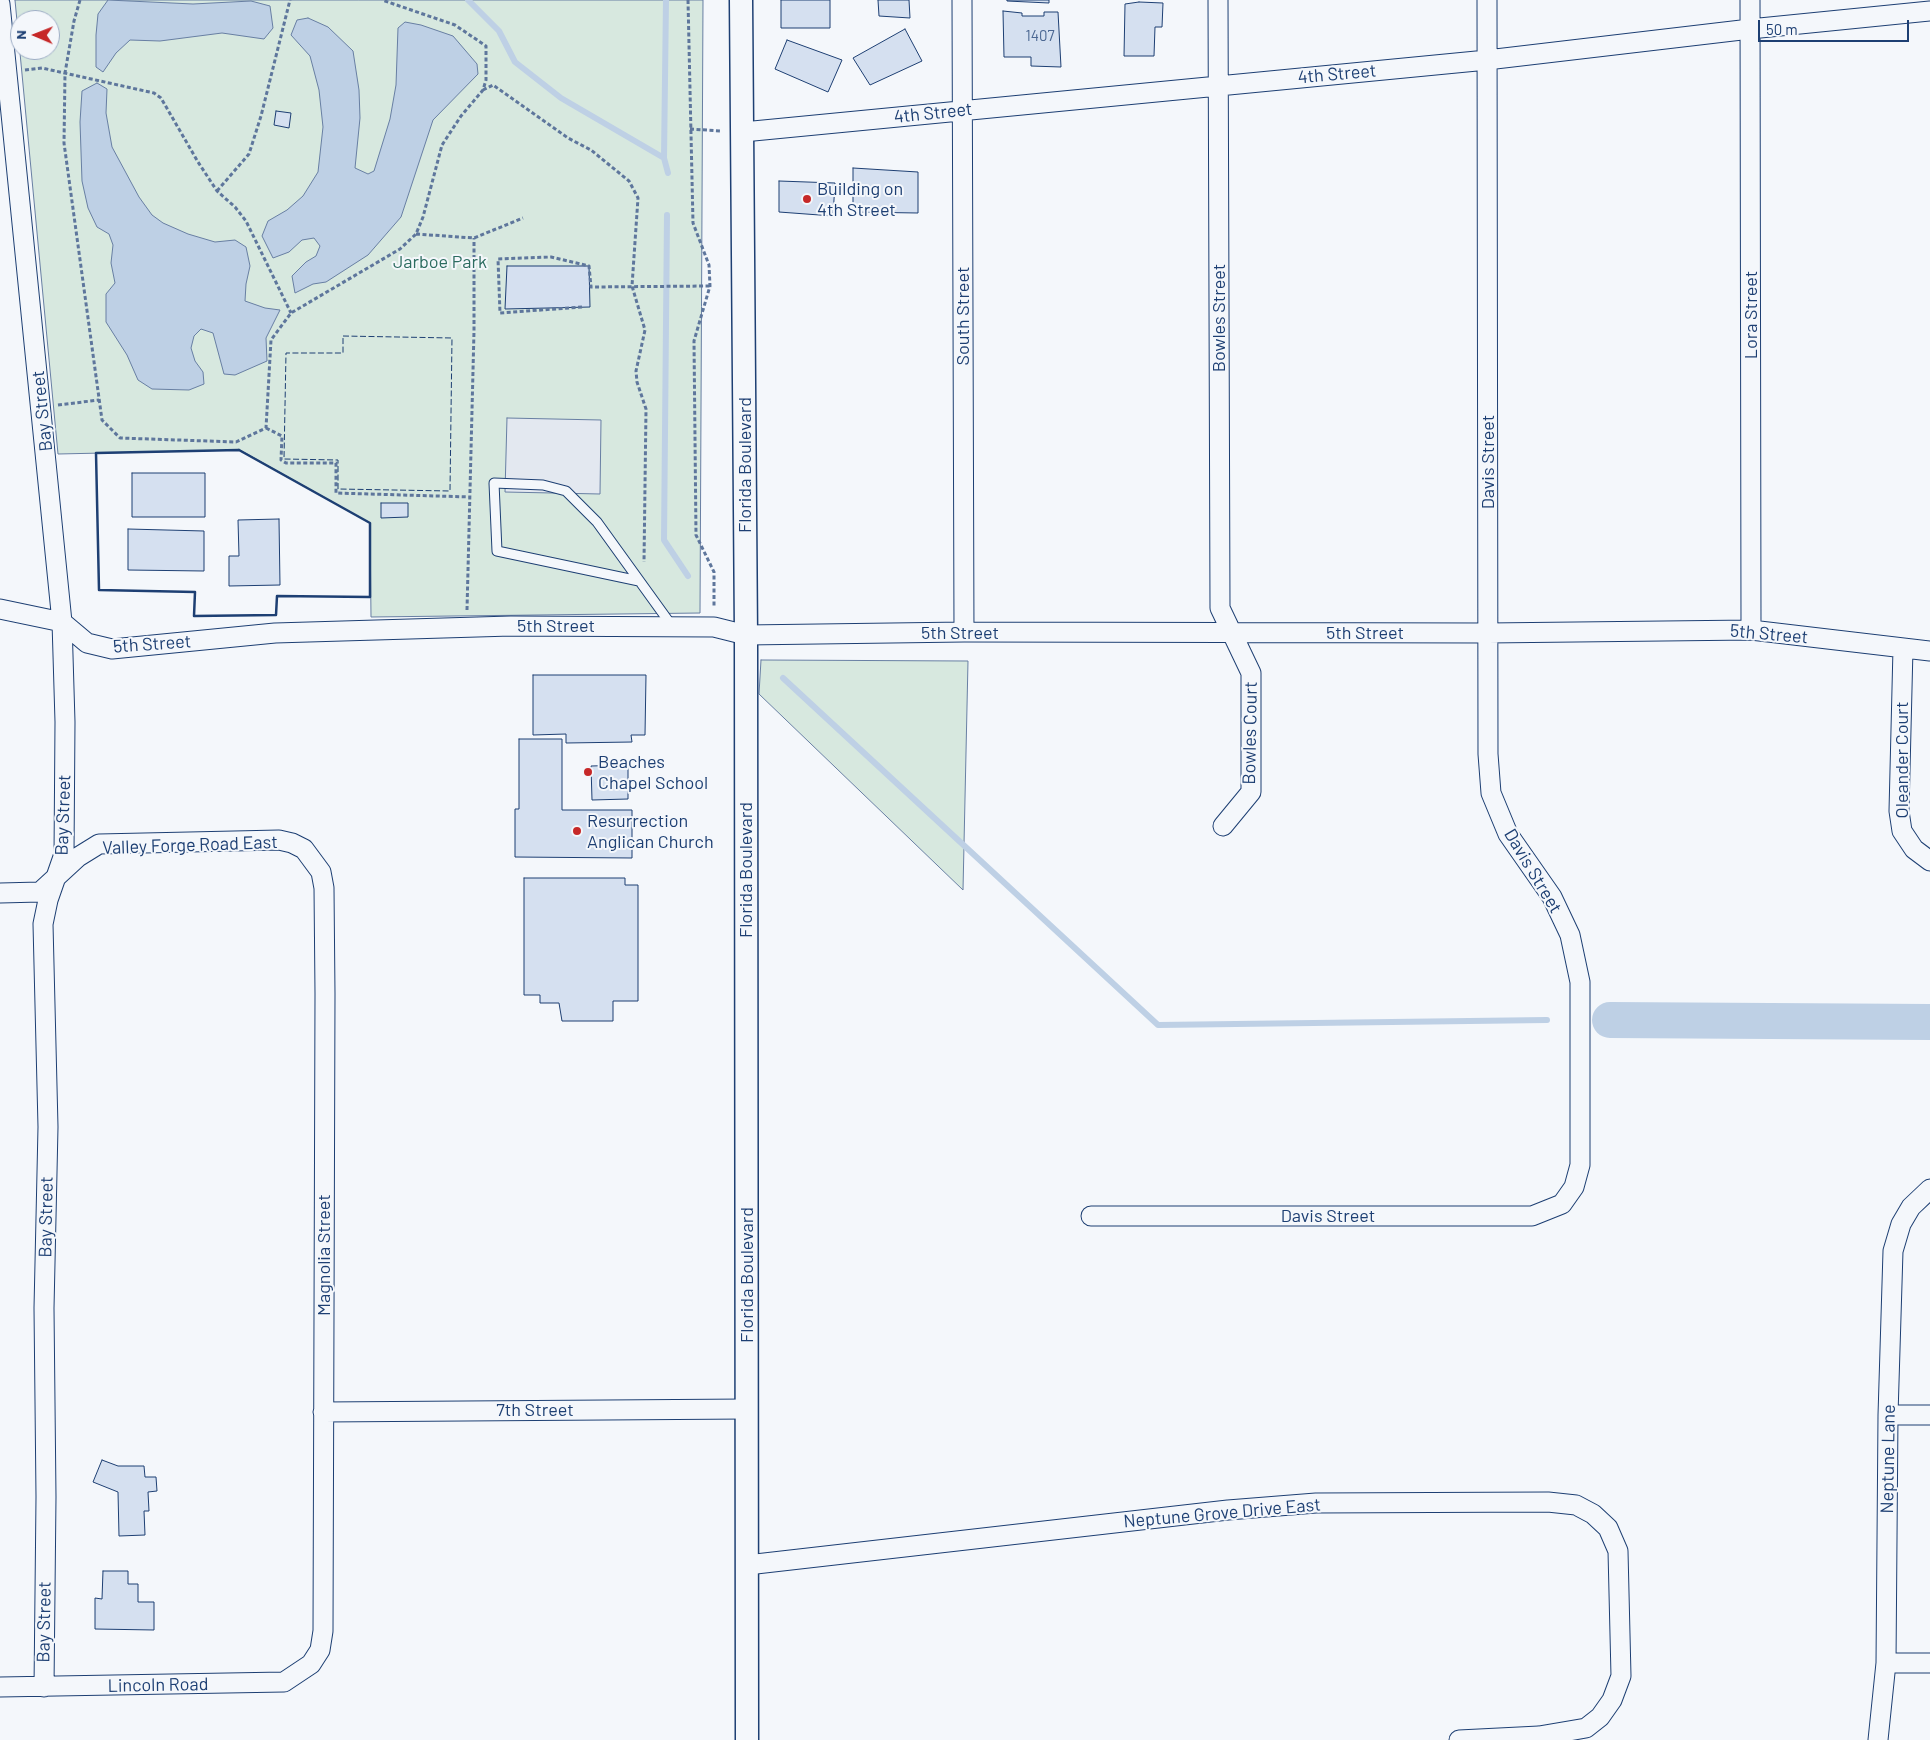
<!DOCTYPE html>
<style>
body{margin:0}
#map{position:relative;width:1930px;height:1740px;overflow:hidden;background:#f4f7fb;font-family:Barlow,sans-serif}
canvas{display:block}
.north{position:absolute;left:10px;top:10px;width:50px;height:50px;box-sizing:border-box;background:#f4f7fb;border:1px solid #9eadc5;border-radius:50%;rotate:271deg;font-size:14px;font-weight:700;line-height:20px;text-align:center;color:#1d3f73}
.north::after{content:'';display:block;margin:auto;width:18px;height:22px;background:#c62828;clip-path:polygon(50% 0,100% 100%,50% 72%,0 100%)}
.scale{position:absolute;left:1758px;top:20px;width:151px;height:22px;box-sizing:border-box;border:2px solid #1d3f73;border-top:0;padding-left:6px;font-size:15px;line-height:18px;white-space:nowrap;color:#1d3f73;-webkit-text-stroke:4px #f4f7fb;paint-order:stroke}
</style>
<div id="map">
<canvas width="1930" height="1740"></canvas>
<div class="north">N</div>
<div class="scale">50 m</div>
</div>
<script>
const ctx = document.querySelector('canvas').getContext('2d');
ctx.lineJoin = 'round';
function fillPath(path, color) {
  ctx.fillStyle = color;
  ctx.fill(path, 'evenodd');
}
function shape(rows) {
  const path = new Path2D();
  for (const r of rows) {
    path.moveTo(r[0], r[1]);
    for (let i = 2; i < r.length; i += 2) path.lineTo(r[i], r[i + 1]);
  }
  return path;
}
function trace(path, color, width, dash) {
  ctx.strokeStyle = color;
  ctx.lineWidth = width;
  ctx.lineCap = dash ? 'butt' : 'round';
  ctx.setLineDash(dash || []);
  ctx.stroke(path);
}
function label(font, color, halo, rows, align = 'center') {
  ctx.font = font + ' Barlow,sans-serif';
  ctx.lineWidth = 4;
  ctx.setLineDash([]);
  ctx.textBaseline = 'middle';
  ctx.strokeStyle = halo;
  ctx.fillStyle = color;
  for (const [text, x, y, turn = 0] of rows) {
    ctx.save();
    ctx.translate(x, y);
    ctx.rotate((+turn || 0) * Math.PI / 180);
    ctx.textAlign = isNaN(turn) ? turn : align;
    if (halo) ctx.strokeText(text, 0, 0);
    ctx.fillText(text, 0, 0);
    ctx.restore();
  }
}
const green = shape([
 [15,0,703,0,700,613,371,617,370,523,240,450,58,454,15,0],
 [20,20,50,20,50,50,20,50,20,20],
 [761,660,968,661,963,890,759,694,761,660]
]);
const parking = shape([
 [507,418,601,420,600,494,505,492,507,418]
]);
const water = shape([
 [108,0,193,4,251,1,270,6,273,28,264,39,222,33,160,41,130,40,116,53,103,72,96,67,96,35,98,14,108,0],
 [308,18,328,27,353,51,359,90,360,118,355,168,368,174,374,171,390,119,396,85,398,28,405,22,421,25,453,36,477,64,478,74,433,120,401,217,368,255,326,282,313,284,295,293,292,276,306,262,316,256,320,246,314,238,302,240,289,252,273,258,262,236,268,221,287,210,303,196,318,172,323,127,319,90,310,56,291,35,297,20,308,18],
 [97,83,107,89,106,113,112,147,139,197,152,215,163,223,188,234,215,242,235,240,246,247,250,266,246,284,245,301,265,308,280,310,266,338,267,361,235,375,224,374,213,333,201,329,194,336,191,348,195,361,203,372,204,384,189,390,152,389,138,380,127,355,106,322,106,294,115,283,111,263,113,245,109,234,97,227,88,208,82,181,80,122,82,91,97,83]
]);
const stream = shape([
 [468,0,499,31,515,62,561,98,664,158,668,173],
 [664,158,666,0],
 [667,215,664,540,688,576],
 [783,678,1158,1025,1547,1020]
]);
const river = shape([
 [1610,1020,1930,1022]
]);
const building = shape([
 [781,0,830,0,830,28,781,28,781,0],
 [878,0,909,0,910,18,879,16,878,0],
 [1007,0,1049,0,1049,3,1007,1,1007,0],
 [1139,2,1163,3,1162,27,1155,27,1154,56,1124,56,1125,4,1139,2],
 [1003,11,1022,13,1022,16,1044,16,1044,12,1058,12,1061,67,1031,66,1031,57,1004,57,1003,11],
 [905,29,922,61,870,85,853,58,905,29],
 [787,40,842,60,828,92,775,69,787,40],
 [276,111,291,113,289,128,274,125,276,111],
 [853,168,918,172,918,213,853,212,853,168],
 [779,181,835,183,833,216,779,212,779,181],
 [507,266,589,266,590,307,505,309,507,266],
 [132,473,205,473,205,517,132,517,132,473],
 [381,503,408,503,408,517,381,518,381,503],
 [279,519,280,585,229,586,229,556,239,556,238,520,279,519],
 [128,529,204,531,204,571,128,570,128,529],
 [533,675,646,675,645,735,631,735,632,742,566,743,566,734,533,735,533,675],
 [519,739,562,739,562,810,632,810,632,858,515,857,515,809,519,809,519,739],
 [628,765,628,799,592,800,591,766,628,765],
 [524,878,625,878,625,885,638,885,638,1001,613,1001,613,1021,562,1021,559,1003,540,1003,540,995,524,995,524,878],
 [102,1460,118,1466,144,1466,145,1477,156,1477,157,1491,148,1492,149,1511,144,1511,145,1535,119,1536,118,1492,93,1482,102,1460],
 [103,1571,128,1571,128,1584,138,1584,138,1602,154,1602,154,1630,95,1629,95,1598,102,1599,103,1571]
]);
const path = shape([
 [80,0,74,21,65,73,64,143,102,420,120,438,236,442,266,428,271,340,291,313,400,249,416,234,423,217,442,145,461,116,483,90,486,80,486,46,455,25,382,0],
 [688,0,693,223,709,265,710,286,694,341,696,535,714,572,714,608],
 [25,70,42,68,154,93,161,98,198,162,217,191,235,207,246,221,291,313],
 [483,90,493,85,568,138,591,150,629,181,638,198,632,286,645,330,636,371,637,382,646,409,644,562],
 [690,129,721,131],
 [217,191,249,154,261,116,290,0],
 [416,234,474,238,523,218],
 [582,307,500,313,498,259,551,257,589,266,591,287,710,286],
 [58,405,99,400],
 [266,428,282,436,281,460,286,463,336,463,336,493,470,497],
 [467,610,474,331,474,238]
]);
const service = shape([
 [639,581,497,551,494,483,543,485,566,491,597,522,672,626]
]);
const minor = shape([
 [962,0,964,632],
 [1218,0,1220,608,1251,673,1251,792,1223,826],
 [1750,0,1751,630],
 [0,4,62,622,65,722,64,854,48,900,43,924,48,1127,44,1308,46,1497,44,1687],
 [743,132,1487,60,1750,29,1930,11],
 [0,609,62,622,87,643,112,649,275,633,511,626,714,627,746,635,964,632,1488,633,1751,630,1930,651],
 [1903,648,1899,811,1902,831,1914,849,1930,861],
 [0,893,40,892,78,857,99,844,279,840,292,843,304,849,321,872,324,888,325,994,323,1631,320,1650,311,1664,284,1682,0,1687],
 [1091,1216,1532,1216,1562,1204,1574,1187,1580,1165,1580,982,1570,935,1552,897,1508,834,1491,793,1488,754,1487,0],
 [323,1412,747,1409],
 [1888,1415,1930,1415],
 [747,1565,1228,1510,1316,1503,1548,1502,1576,1505,1593,1514,1608,1528,1618,1551,1621,1676,1612,1700,1600,1717,1586,1728,1539,1736,1459,1740],
 [1886,1663,1930,1663],
 [1878,1740,1886,1663,1888,1415,1893,1251,1901,1224,1911,1207,1930,1189]
]);
const tertiary = shape([
 [741,0,746,635,747,1740]
]);
const fence = shape([
 [343,336,452,338,450,491,338,489,338,460,284,459,286,353,343,353,343,336]
]);
const wall = shape([
 [239,450,370,523,370,597,277,596,276,615,194,616,195,592,99,590,96,453,239,450]
]);
const markers = [
 [807,199,5,"#c62828"],
 [588,772,5,"#c62828"],
 [577,831,5,"#c62828"]
];
const numberNames = [
 ["1407",1040,36]
];
const streetNames = [
 ["4th Street",1337,74,-5],
 ["4th Street",933,113,-6],
 ["Lora Street",1751,315,-90],
 ["South Street",963,316,-90],
 ["Bowles Street",1219,318,-90],
 ["Bay Street",42,411,-96],
 ["Davis Street",1488,462,-90],
 ["Florida Boulevard",745,465,-90],
 ["5th Street",556,626],
 ["5th Street",960,633],
 ["5th Street",1365,633],
 ["5th Street",1769,634,5],
 ["5th Street",152,644,-4],
 ["Bowles Court",1250,733,-89],
 ["Oleander Court",1902,760,-90],
 ["Bay Street",63,815,-88],
 ["Valley Forge Road East",190,845,-2],
 ["Florida Boulevard",746,870,-90],
 ["Davis Street",1533,871,59],
 ["Davis Street",1328,1216],
 ["Bay Street",46,1217,-89],
 ["Magnolia Street",324,1255,-90],
 ["Florida Boulevard",747,1275,-90],
 ["7th Street",535,1410],
 ["Neptune Lane",1888,1459,-89],
 ["Neptune Grove Drive East",1222,1513,-5],
 ["Bay Street",44,1622,-89],
 ["Lincoln Road",158,1685,-1]
];
const poiNames = [
 ["Building on",817,189],
 ["4th Street",817,210],
 ["Beaches",598,762],
 ["Chapel School",598,783],
 ["Resurrection",587,821],
 ["Anglican Church",587,842]
];
const parkNames = [
 ["Jarboe Park",440,262]
];
fillPath(green, '#d7e8df');
trace(green, '#687fa3', 1);
fillPath(parking, '#e3e8f0');
trace(parking, '#687fa3', 1);
fillPath(water, '#bed0e5');
trace(water, '#687fa3', 1);
trace(stream, '#bed0e5', 6);
trace(river, '#bed0e5', 36);
fillPath(building, '#d5e0f0');
trace(building, '#1d3f73', 1);
trace(service, '#1d3f73', 11);
trace(minor, '#1d3f73', 21);
trace(tertiary, '#1d3f73', 25);
trace(path, '#5e769c', 3, [4, 2.5]);
trace(service, '#f4f7fb', 9);
trace(minor, '#f4f7fb', 19);
trace(tertiary, '#f4f7fb', 22);
trace(fence, '#1d3f73', 1, [6, 2.5]);
trace(wall, '#1d3f73', 2.5);
for (const [x, y, r, color] of markers) {
  const dot = new Path2D();
  dot.arc(x, y, r, 0, 2 * Math.PI);
  ctx.fillStyle = color;
  ctx.fill(dot);
  trace(dot, '#f4f7fb', 2);
}
label('15px', '#4b6792', null, numberNames);
label('18px', '#1d3f73', '#f4f7fb', streetNames);
label('18px', '#1d3f73', '#f4f7fb', poiNames, 'left');
label('18px', '#2c6c60', '#f4f7fb', parkNames);
</script>
